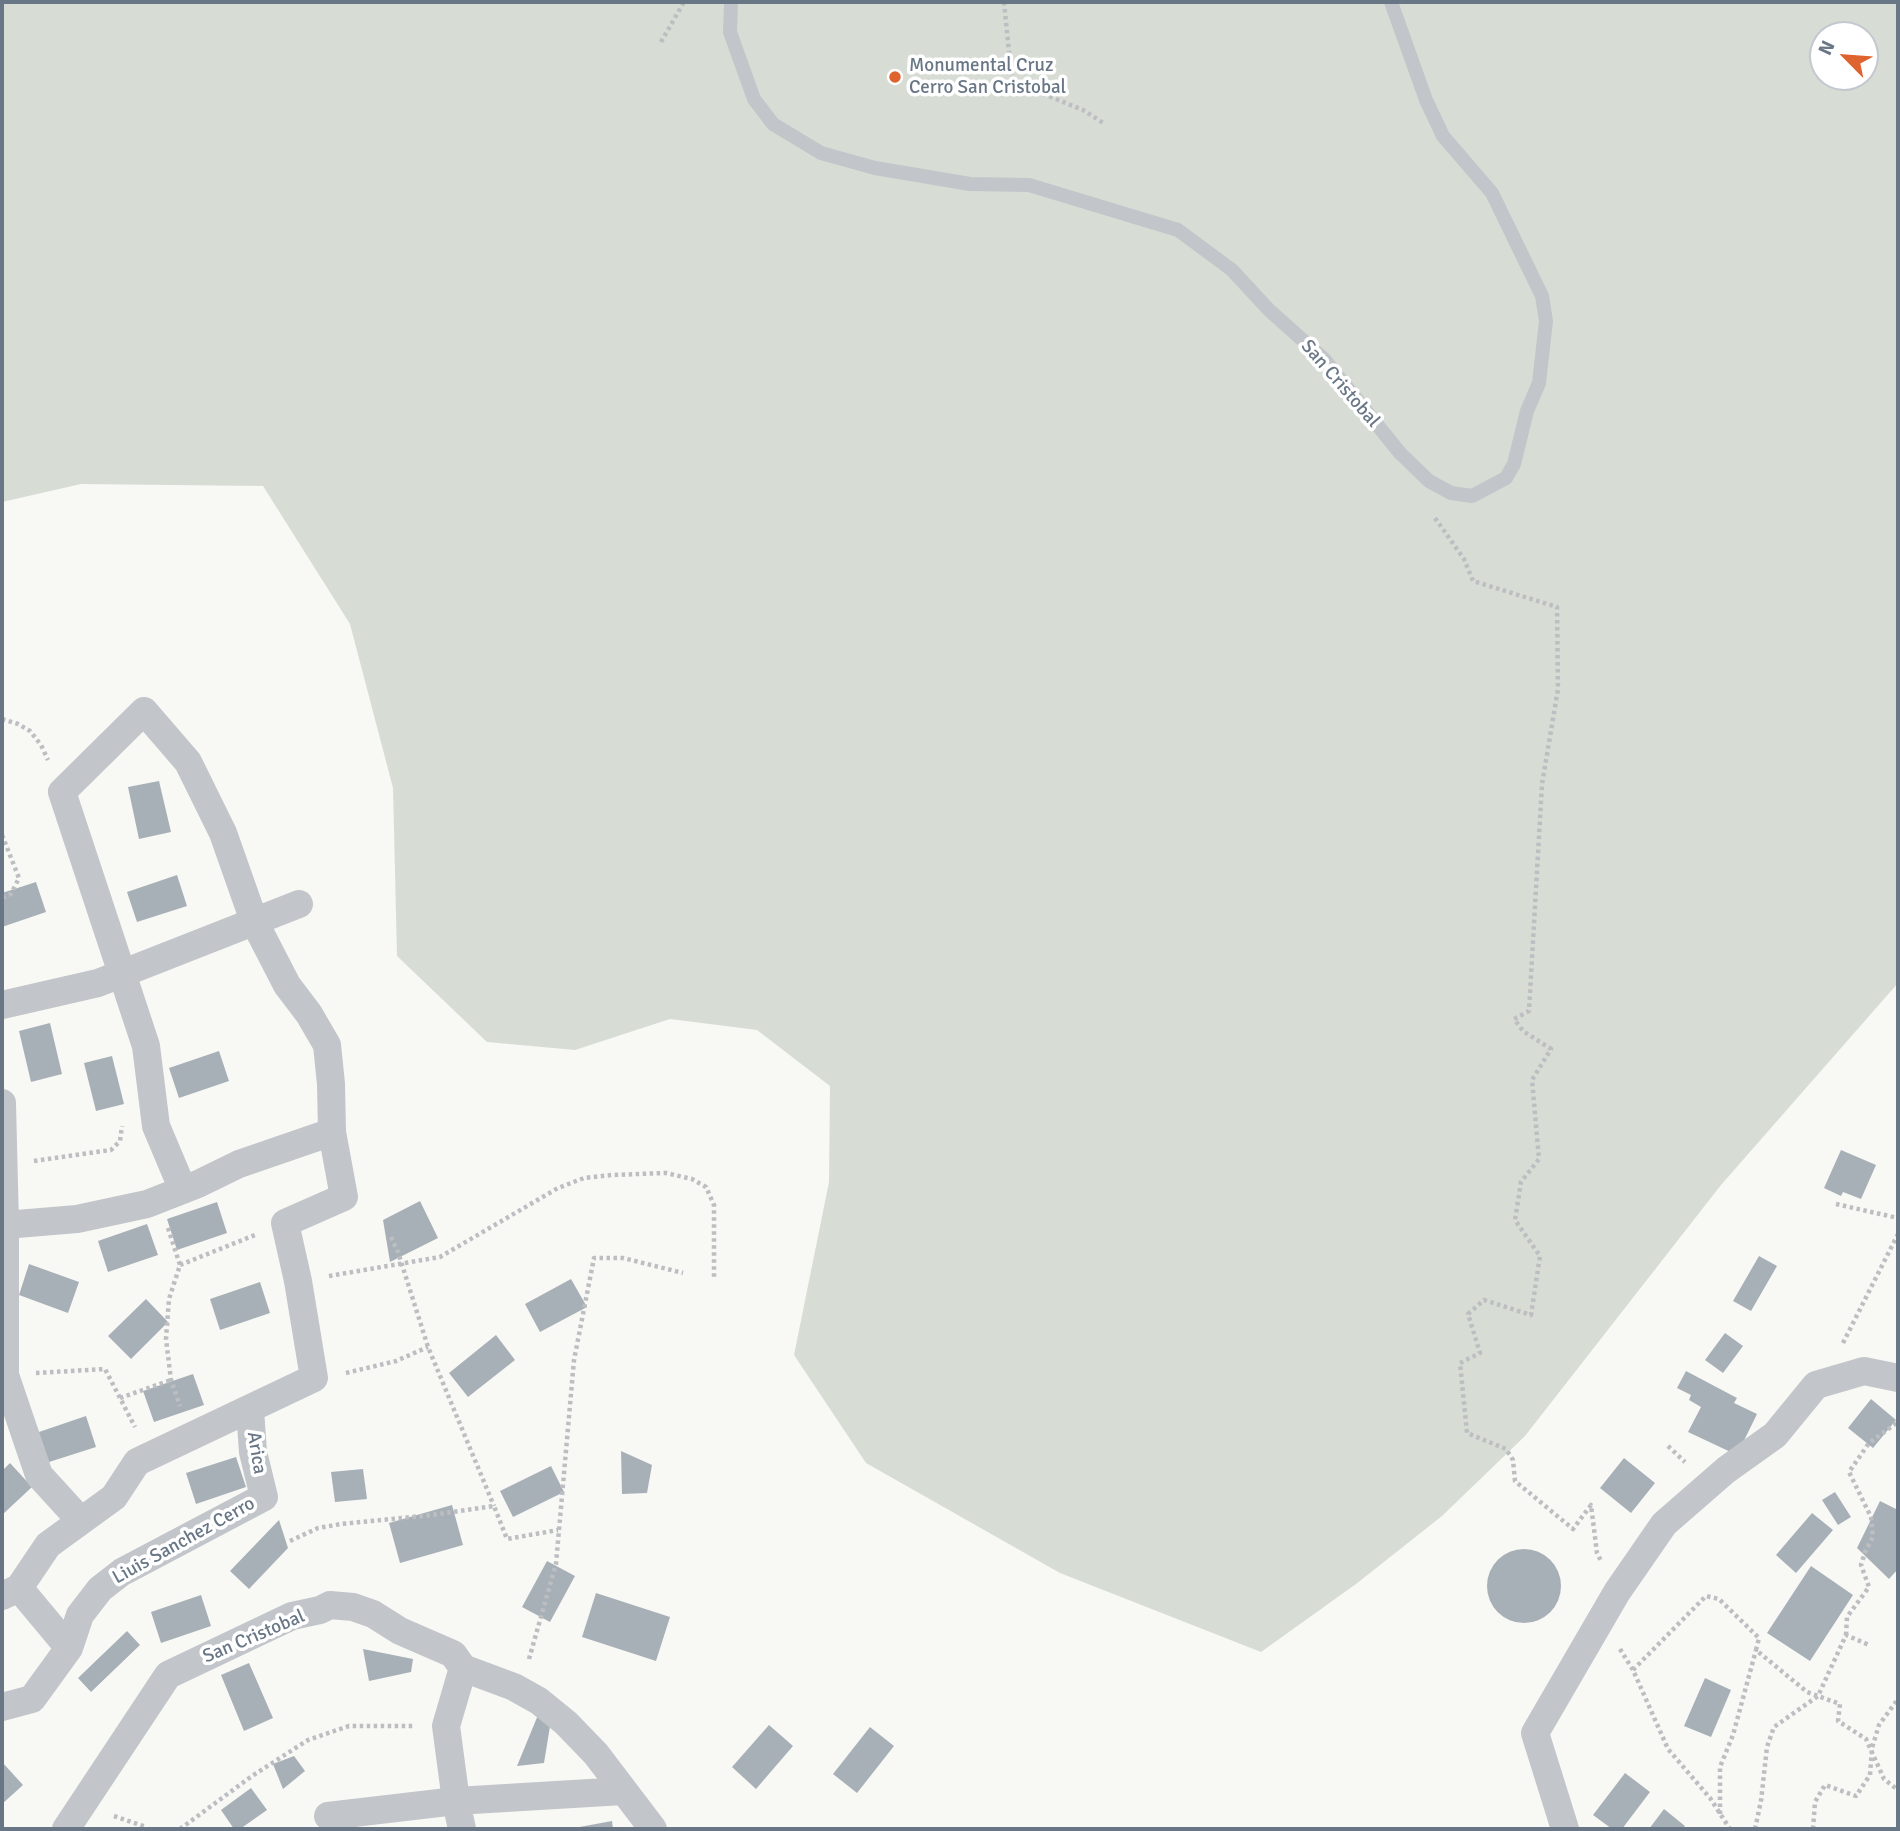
<!DOCTYPE html>
<style>
body{margin:0}
#map{position:relative;width:1900px;height:1831px;overflow:hidden;background:#f8f8f5;font-family:Signika,sans-serif}
canvas{display:block}
.frame{position:absolute;inset:0;border:4px solid #687686;pointer-events:none}
.north{position:absolute;left:1809px;top:21px;width:70px;height:70px;box-sizing:border-box;background:#fff;border:2px solid #c3c8cf;border-radius:50%;rotate:295deg;font-size:19px;font-weight:700;line-height:28px;text-align:center;color:#687686}
.north::after{content:'';display:block;margin:auto;width:24px;height:32px;background:#df632e;clip-path:polygon(50% 0,100% 100%,50% 72%,0 100%)}
</style>
<div id="map">
<canvas width="1900" height="1831"></canvas>
<div class="frame"></div>
<div class="north">N</div>
</div>
<script>
const ctx = document.querySelector('canvas').getContext('2d');
ctx.lineJoin = 'round';
function fillPath(path, color) {
  ctx.fillStyle = color;
  ctx.fill(path, 'evenodd');
}
function shape(rows) {
  const path = new Path2D();
  for (const r of rows) {
    if (r.length === 3) {
      path.moveTo(r[0] + r[2], r[1]);
      path.arc(r[0], r[1], r[2], 0, 2 * Math.PI);
      continue;
    }
    path.moveTo(r[0], r[1]);
    for (let i = 2; i < r.length; i += 2) path.lineTo(r[i], r[i + 1]);
  }
  return path;
}
function trace(path, color, width, dash) {
  ctx.strokeStyle = color;
  ctx.lineWidth = width;
  ctx.lineCap = dash ? 'butt' : 'round';
  ctx.setLineDash(dash || []);
  ctx.stroke(path);
}
function label(font, color, halo, rows, align = 'center') {
  ctx.font = font + ' Signika,sans-serif';
  ctx.lineWidth = 7;
  ctx.setLineDash([]);
  ctx.textBaseline = 'middle';
  ctx.strokeStyle = halo;
  ctx.fillStyle = color;
  for (const [text, x, y, turn = 0] of rows) {
    ctx.save();
    ctx.translate(x, y);
    ctx.rotate((+turn || 0) * Math.PI / 180);
    ctx.textAlign = isNaN(turn) ? turn : align;
    if (halo) ctx.strokeText(text, 0, 0);
    ctx.fillText(text, 0, 0);
    ctx.restore();
  }
}
const green = shape([
 [2,2,1898,2,1898,983,1721,1185,1525,1436,1442,1516,1356,1584,1261,1652,1060,1573,866,1463,794,1355,829,1182,830,1086,757,1030,670,1019,575,1050,487,1042,397,956,393,788,350,624,263,486,81,484,2,502],
 [1823,35,1865,35,1865,77,1823,77]
]);
const building = shape([
 [159,781,171,832,139,839,128,787],
 [177,875,187,906,137,922,127,892],
 [36,882,46,912,2,927,2,893],
 [50,1023,62,1074,31,1082,19,1031],
 [219,1051,229,1081,179,1098,169,1068],
 [112,1056,124,1104,96,1111,84,1063],
 [1841,1150,1876,1165,1861,1199,1843,1192,1841,1196,1824,1188],
 [420,1201,438,1238,390,1262,383,1220],
 [217,1202,227,1233,177,1250,167,1219],
 [147,1224,158,1255,108,1272,98,1241],
 [1759,1256,1777,1266,1751,1311,1733,1301],
 [29,1264,79,1282,68,1313,19,1295],
 [571,1279,587,1307,540,1332,525,1304],
 [260,1282,270,1313,220,1330,210,1299],
 [146,1299,168,1322,131,1359,108,1336],
 [1725,1333,1743,1346,1723,1373,1705,1360],
 [496,1335,515,1360,468,1397,449,1373],
 [1686,1371,1737,1398,1734,1403,1757,1414,1737,1455,1688,1432,1701,1407,1689,1400,1691,1395,1677,1388],
 [193,1374,204,1405,154,1422,143,1391],
 [1871,1399,1896,1420,1873,1448,1848,1428],
 [86,1416,96,1447,46,1463,36,1433],
 [621,1451,652,1465,647,1493,622,1494],
 [236,1457,246,1487,196,1504,186,1473],
 [1624,1458,1655,1483,1631,1513,1600,1488],
 [10,1463,32,1487,2,1515,2,1471],
 [551,1466,564,1492,513,1517,500,1491],
 [363,1469,367,1499,335,1502,331,1472],
 [1835,1492,1851,1517,1838,1525,1822,1500],
 [1880,1501,1898,1510,1898,1569,1889,1579,1857,1548],
 [452,1505,463,1545,400,1563,389,1523],
 [1812,1513,1833,1530,1796,1573,1776,1555],
 [279,1520,288,1548,249,1589,230,1571],
 [1524,1586,37],
 [547,1561,575,1576,550,1622,522,1607],
 [1811,1566,1853,1595,1810,1661,1767,1633],
 [596,1593,670,1617,656,1661,582,1637],
 [201,1595,211,1626,161,1643,151,1612],
 [127,1631,140,1645,91,1692,78,1678],
 [363,1649,413,1659,411,1672,369,1681],
 [249,1663,273,1718,244,1731,221,1675],
 [1705,1678,1731,1690,1711,1737,1684,1726],
 [538,1715,551,1720,544,1763,517,1766],
 [769,1725,793,1746,756,1789,732,1767],
 [870,1727,894,1746,857,1793,833,1774],
 [294,1756,305,1771,283,1789,273,1764],
 [2,1762,23,1785,2,1804],
 [1625,1773,1650,1792,1622,1829,1612,1829,1593,1815],
 [251,1788,267,1810,240,1829,234,1829,221,1810],
 [1664,1809,1685,1826,1682,1829,1649,1829],
 [612,1821,613,1829,574,1829,574,1828]
]);
const path = shape([
 [1004,2,1011,72,1014,82,1083,110,1105,124],
 [661,42,684,2],
 [1435,518,1464,559,1473,581,1557,607,1558,689,1542,784,1529,1011,1514,1019,1523,1031,1551,1049,1532,1080,1539,1159,1521,1182,1515,1220,1540,1256,1531,1315,1484,1300,1468,1314,1480,1353,1460,1363,1467,1433,1506,1449,1513,1460,1515,1481,1573,1529,1591,1505,1597,1553,1601,1561],
 [2,719,18,724,30,731,41,745,48,760],
 [2,835,19,878,11,894,2,898],
 [34,1161,111,1150,120,1141,122,1126],
 [1836,1204,1898,1218],
 [168,1228,180,1265,169,1299,166,1339,171,1380,180,1406],
 [391,1237,398,1252,428,1347,494,1506],
 [180,1265,255,1235],
 [329,1276,440,1257,558,1188,584,1178,612,1175,666,1173,692,1179,706,1187,714,1205,714,1279],
 [1843,1343,1898,1234],
 [36,1373,105,1369,135,1427],
 [346,1373,396,1361,428,1347],
 [120,1398,171,1380],
 [1668,1446,1685,1462],
 [290,1541,318,1528,341,1524,432,1515,494,1506,507,1539,558,1530],
 [1846,1635,1847,1617,1869,1587,1861,1565,1865,1552,1873,1537,1871,1517,1849,1472,1869,1443,1898,1422],
 [1620,1649,1633,1670,1668,1749,1710,1798,1730,1829],
 [529,1659,556,1564,574,1360,594,1258,623,1258,683,1273],
 [1633,1670,1706,1596,1719,1599,1759,1638,1756,1650,1807,1692,1840,1704,1838,1721,1866,1739,1884,1779,1898,1790],
 [1720,1814,1720,1767,1733,1735,1756,1650],
 [114,1816,146,1827,145,1829],
 [180,1829,252,1776,308,1740,349,1726,415,1726],
 [1755,1829,1761,1801,1767,1747,1774,1727,1818,1696,1846,1635,1869,1645],
 [1813,1829,1815,1802,1825,1785,1856,1796,1870,1775,1872,1748,1879,1725,1898,1699]
]);
const lane = shape([
 [731,2,730,32,754,99,773,124,821,153,875,168,970,184,1029,185,1178,230,1232,270,1269,310,1324,359,1400,453,1429,481,1451,493,1472,496,1506,478,1514,464,1527,411,1539,383,1546,321,1542,296,1492,193,1443,136,1426,100,1391,2]
]);
const street = shape([
 [2,1005,98,983,299,904],
 [2,1103,5,1225,5,1375,39,1475,81,1521],
 [5,1225,77,1219,147,1204,198,1184,239,1164,332,1132],
 [19,1588,69,1648],
 [2,1596,19,1588,48,1545,114,1497,137,1462,314,1378,298,1281,285,1223,344,1197,332,1132,331,1084,327,1045,309,1014,287,985,254,921,223,833,188,762,144,711,62,792,146,1046,156,1126,183,1190],
 [2,1707,32,1699,69,1648,80,1615,100,1589,122,1572,264,1497,253,1452,250,1410],
 [328,1816,456,1801,623,1791],
 [66,1829,168,1675,292,1616,320,1610,330,1605,353,1607,373,1614,400,1631,453,1654,463,1668,514,1687,539,1701,566,1723,596,1754,653,1829],
 [462,1829,456,1801,446,1726,463,1668],
 [1565,1829,1535,1733,1617,1592,1664,1524,1726,1470,1775,1435,1816,1385,1864,1371,1898,1378]
]);
const markers = [
 [895,77,7,"#df632e"]
];
const poiNames = [
 ["Monumental Cruz",909,66],
 ["Cerro San Cristobal",909,88]
];
const streetNames = [
 ["San Cristobal",1340,384,49],
 ["Arica",256,1453,81],
 ["Liuis Sanchez Cerro",184,1541,-29],
 ["San Cristobal",254,1637,-23]
];
fillPath(green, '#d7ddd5');
fillPath(building, '#a8b0b7');
trace(path, '#bcbec1', 4.5, [3.5, 3.5]);
trace(lane, '#c2c5c9', 14);
trace(street, '#c2c5c9', 28);
for (const [x, y, r, color] of markers) {
  const dot = new Path2D();
  dot.arc(x, y, r, 0, 2 * Math.PI);
  ctx.fillStyle = color;
  ctx.fill(dot);
  trace(dot, '#fff', 2.5);
}
label('19px', '#687686', '#fff', poiNames, 'left');
label('19px', '#687686', '#fff', streetNames);
</script>
